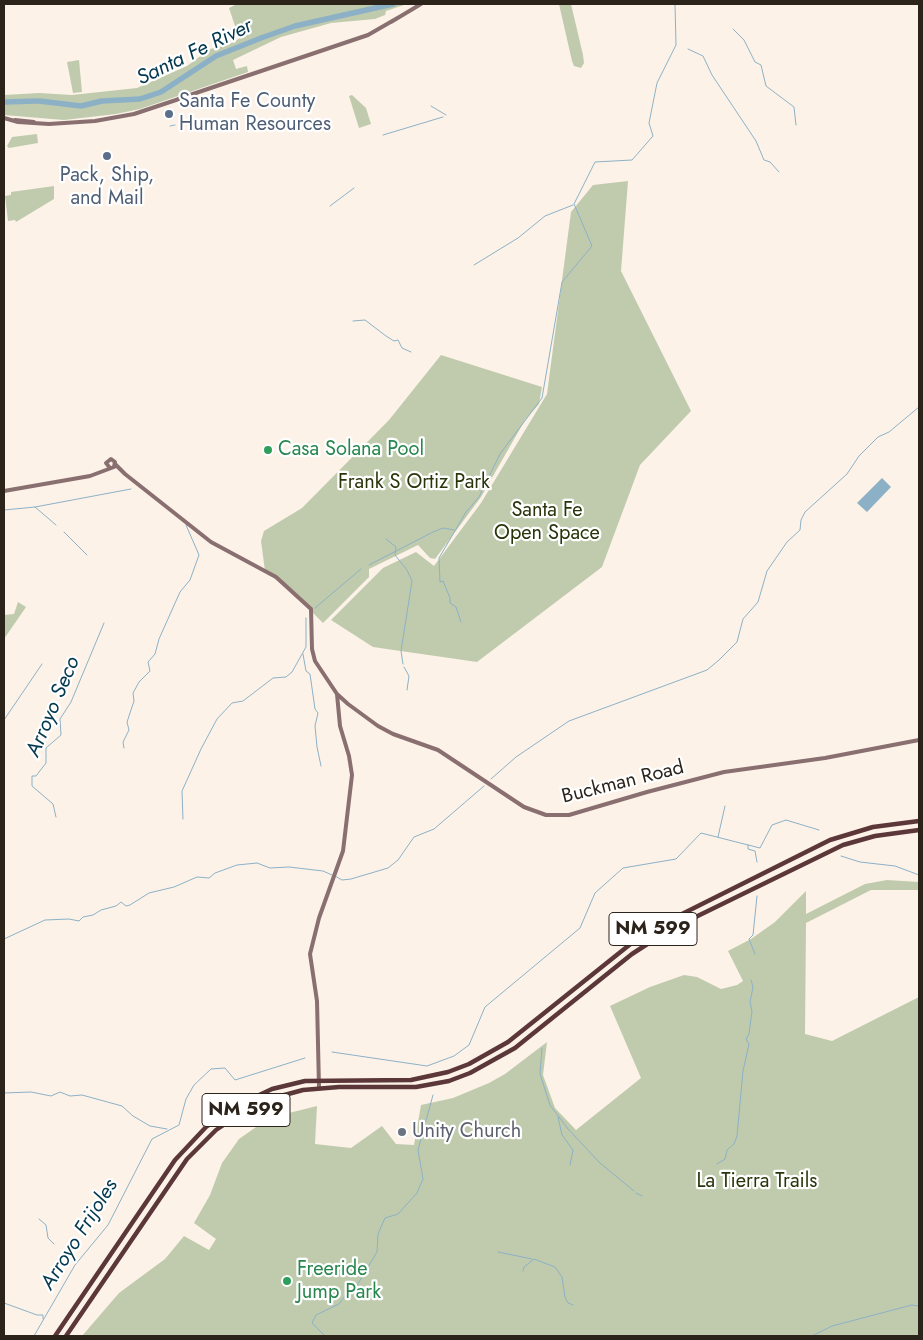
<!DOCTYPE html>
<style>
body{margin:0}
#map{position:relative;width:923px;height:1340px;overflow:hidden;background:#fcf2e8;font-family:Jost,sans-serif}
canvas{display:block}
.frame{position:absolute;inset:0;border:5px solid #2c231a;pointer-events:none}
</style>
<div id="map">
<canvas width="923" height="1340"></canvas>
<div class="frame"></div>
</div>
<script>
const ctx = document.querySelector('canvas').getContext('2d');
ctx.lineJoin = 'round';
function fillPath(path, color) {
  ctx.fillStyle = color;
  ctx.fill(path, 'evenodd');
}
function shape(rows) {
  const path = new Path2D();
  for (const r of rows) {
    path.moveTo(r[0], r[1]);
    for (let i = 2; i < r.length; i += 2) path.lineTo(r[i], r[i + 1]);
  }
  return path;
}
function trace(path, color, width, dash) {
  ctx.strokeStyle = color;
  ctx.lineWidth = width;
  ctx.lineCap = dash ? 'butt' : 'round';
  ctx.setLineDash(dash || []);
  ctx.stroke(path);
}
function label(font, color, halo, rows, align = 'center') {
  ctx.font = font + ' Jost,sans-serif';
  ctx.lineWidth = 4.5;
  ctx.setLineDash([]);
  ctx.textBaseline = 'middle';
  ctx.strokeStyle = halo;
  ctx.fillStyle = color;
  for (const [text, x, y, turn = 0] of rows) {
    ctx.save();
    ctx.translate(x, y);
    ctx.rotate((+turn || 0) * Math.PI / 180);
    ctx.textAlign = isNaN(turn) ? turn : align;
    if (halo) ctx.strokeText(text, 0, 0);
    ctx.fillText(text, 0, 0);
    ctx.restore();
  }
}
const green = shape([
 [237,4,407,4,386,11,385,15,375,19,331,23,281,37,233,60,236,69,247,66,248,72,140,109,116,114,64,120,4,115,4,95,39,93,72,95,137,88,187,66,210,49,228,45,242,37,239,38,229,8],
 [559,4,571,4,583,55,584,63,581,68,574,66,572,61],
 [79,60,82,92,73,93,67,62],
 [352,95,366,108,371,124,359,128,349,96],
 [37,134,38,143,9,148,7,146,12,137],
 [628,181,621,271,691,411,640,465,602,567,477,662,373,647,331,620,383,568,416,552,434,566,481,503,547,394,571,212,593,185],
 [54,186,54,199,16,222,15,220,8,221,5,196,11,195,11,192],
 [441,355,542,387,539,404,525,420,481,497,435,559,430,558,418,545,369,569,369,577,323,623,294,594,265,571,261,541,264,531,302,508,389,420],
 [18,602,26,607,4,639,4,615,14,614],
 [887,880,919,882,919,890,871,890,806,923,805,1034,832,1041,919,997,919,1336,82,1336,119,1293,165,1259,184,1236,209,1250,216,1239,194,1223,210,1195,222,1163,239,1139,269,1118,317,1106,315,1144,351,1148,382,1126,396,1144,414,1145,421,1105,453,1098,489,1083,505,1074,547,1042,543,1075,555,1108,576,1130,641,1078,610,1006,650,987,684,975,697,977,721,989,737,985,743,981,728,951,751,939,775,922,806,891,806,914,865,884]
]);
const water = shape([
 [882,478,891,487,867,512,857,503]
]);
const stream = shape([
 [733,29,744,40,755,62,761,65,766,86,794,107,796,125],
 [688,49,703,56,712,75,756,141,764,160,770,162,779,172],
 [431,106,446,115],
 [170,126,175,125],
 [383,135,443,117],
 [330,206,354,188],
 [474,265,518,238,545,216,573,205],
 [353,321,365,320,386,336,394,341,398,340,402,348,411,352],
 [35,507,131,489],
 [4,510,35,507,56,525],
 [64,532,87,555],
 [386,539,396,547,395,555,407,570,412,581,401,651,403,664],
 [369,565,433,532,443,528,454,530],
 [315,608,361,569],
 [461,622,456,607,450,603,450,598,443,581,440,582,439,558,466,512,479,497,500,454,542,398,562,282,592,246,574,204,595,162,632,160,653,136,649,123,657,83,676,45,675,4],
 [303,654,306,671,310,674,315,709,318,713,315,726,317,747,321,766],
 [404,667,409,676,407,690],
 [4,720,42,664],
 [124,748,123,742,129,730,127,722,134,701,133,693,139,682,150,671,148,662,155,654,159,639,180,592,190,580,199,555,186,525],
 [491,779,516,757,569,721,707,670,719,660,737,642,743,619,758,602,767,571,787,542,800,530,801,520,805,512,847,474,859,456,878,437,889,432,919,407],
 [56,817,53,804,32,786,32,776,36,776,46,763,46,748,61,735,60,719,71,702,104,623],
 [183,819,182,791,201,749,217,719,232,703,243,701,273,678,286,677,292,672,306,647,306,618],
 [718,837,725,806],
 [748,845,748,849,755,851,757,862],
 [841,856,860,862,895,866,919,875],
 [335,876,342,880,351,879,388,868,398,860,414,837,434,829,484,786],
 [4,939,45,920,69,919,79,921,83,917,93,915,101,910,116,906,121,902,126,906,130,905,149,893,174,887,197,877,209,878,215,873,237,865,257,863,270,868,289,867,323,871,332,875],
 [755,954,749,939,753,935,757,896],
 [542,1048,540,1074,550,1105,568,1129,600,1163,634,1191],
 [332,1052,427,1066,454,1056,469,1045,485,1007,580,928,595,893,623,868,676,859,701,833,760,848,772,825,786,820,819,830],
 [4,1093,31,1092,51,1096,60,1092,70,1096,82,1095,122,1106,133,1116,150,1126,167,1129],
 [558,1117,562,1135,573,1150,570,1165],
 [717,1164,725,1159,727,1150,734,1144,737,1136,743,1071,749,1044,746,1039,749,1034,752,1011,750,1002,753,987,751,980],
 [636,1193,642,1196],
 [39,1219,46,1225,48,1238,54,1244],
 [498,1252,532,1259],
 [523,1271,524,1267,534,1259,555,1267,562,1277,565,1297,568,1303,573,1305],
 [4,1303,37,1315,43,1315,43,1319],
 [34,1336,75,1265,108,1225,152,1139,179,1125,186,1099,194,1085,211,1069,225,1068,235,1080,305,1058],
 [325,1336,312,1323,316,1315,339,1304,347,1293,356,1287,377,1252,378,1234,385,1218,398,1214,417,1193,423,1179,418,1150,433,1095],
 [812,1336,832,1326,912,1305,919,1306]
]);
const river = shape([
 [39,101,81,106,102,101,140,99,161,92,216,56,261,38,295,26,393,4],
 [4,102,37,101]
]);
const secondary = shape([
 [391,22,421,4],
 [178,99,368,35,401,16],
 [4,118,18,122,49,124,95,121,134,114,188,96],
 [15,120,34,122],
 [115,464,125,474,211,542,276,577,311,609,312,649,315,661,337,694,348,704,378,726,393,734,438,750,524,807,546,815,569,815,647,792,724,772,825,758,919,740],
 [4,491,90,476,114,467,115,462,111,459,106,463,110,468],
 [319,1087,317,1001,310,954,319,918,343,851,352,775,349,756,340,726,337,694]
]);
const highway = shape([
 [55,1336,175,1160,206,1127,238,1105,272,1089,305,1081,411,1080,448,1072,469,1064,508,1042,633,942,666,922,830,840,873,827,919,821],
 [66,1336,187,1159,216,1130,246,1110,266,1100,303,1090,339,1087,416,1087,449,1081,470,1073,515,1048,632,954,669,930,843,845,875,836,919,830]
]);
const markers = [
 [169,114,5,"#5c6f8a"],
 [107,156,5,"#5c6f8a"],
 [268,450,5,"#2e9e5b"],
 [402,1132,5,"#6b7280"],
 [287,1281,5,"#2e9e5b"]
];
const shields = [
 [653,929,88],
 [246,1110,88]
];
const shieldNames = [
 ["NM 599",653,929],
 ["NM 599",246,1110]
];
const serviceNames = [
 ["Santa Fe County",179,102],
 ["Human Resources",179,125],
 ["Pack, Ship,",107,176,"center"],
 ["and Mail",107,199,"center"]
];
const leisureNames = [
 ["Casa Solana Pool",278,450],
 ["Freeride",297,1270],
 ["Jump Park",297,1293]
];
const parkNames = [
 ["Frank S Ortiz Park",414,483],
 ["Santa Fe",547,511],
 ["Open Space",547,534],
 ["La Tierra Trails",757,1182]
];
const streetNames = [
 ["Buckman Road",623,783,-14]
];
const worshipNames = [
 ["Unity Church",412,1132]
];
const waterNames = [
 ["Santa Fe River",195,53,-26],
 ["Arroyo Seco",54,707,-67],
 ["Arroyo Frijoles",80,1235,-58]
];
fillPath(green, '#c0cbad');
fillPath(water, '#8cb1c6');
trace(stream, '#8cb1c6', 1);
trace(river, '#8cb1c6', 5.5);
trace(secondary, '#8a6f70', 4);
trace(highway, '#5b373a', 4.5);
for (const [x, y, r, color] of markers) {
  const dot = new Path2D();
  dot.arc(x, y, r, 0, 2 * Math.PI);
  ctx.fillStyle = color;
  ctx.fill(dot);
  trace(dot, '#fff', 2);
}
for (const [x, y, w] of shields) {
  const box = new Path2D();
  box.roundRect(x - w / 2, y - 16.5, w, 33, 4);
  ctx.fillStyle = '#fff';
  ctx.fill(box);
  trace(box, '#2c231a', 1);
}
label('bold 19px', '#2c231a', null, shieldNames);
label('20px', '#4e5e75', '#fff', serviceNames, 'left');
label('20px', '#27864d', '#fff', leisureNames, 'left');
label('20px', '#283409', '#fff', parkNames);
label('20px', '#2c231a', '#fff', streetNames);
label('20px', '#5b616d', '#fff', worshipNames, 'left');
label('italic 21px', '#04394f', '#fff', waterNames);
</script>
